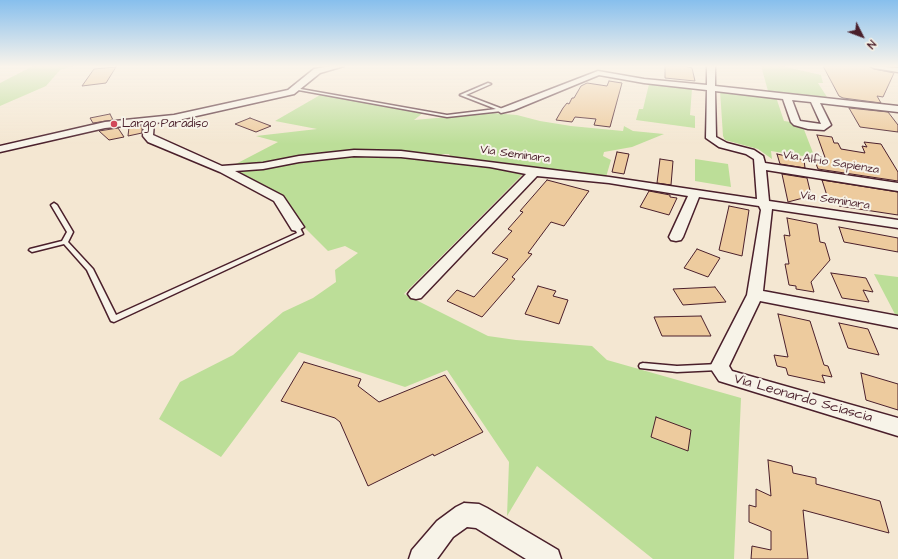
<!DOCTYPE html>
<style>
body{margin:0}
#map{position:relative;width:898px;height:559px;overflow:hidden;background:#f4e7d2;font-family:"Architects Daughter",sans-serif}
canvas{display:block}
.north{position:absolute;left:842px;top:16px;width:40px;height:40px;-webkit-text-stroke:3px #f7f3e8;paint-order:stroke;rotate:132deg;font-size:11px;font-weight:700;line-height:16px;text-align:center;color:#4a1f2b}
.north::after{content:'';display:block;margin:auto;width:14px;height:18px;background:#4a1f2b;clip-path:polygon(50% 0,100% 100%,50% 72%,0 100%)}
</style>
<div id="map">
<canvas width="898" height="559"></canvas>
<div class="north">N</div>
</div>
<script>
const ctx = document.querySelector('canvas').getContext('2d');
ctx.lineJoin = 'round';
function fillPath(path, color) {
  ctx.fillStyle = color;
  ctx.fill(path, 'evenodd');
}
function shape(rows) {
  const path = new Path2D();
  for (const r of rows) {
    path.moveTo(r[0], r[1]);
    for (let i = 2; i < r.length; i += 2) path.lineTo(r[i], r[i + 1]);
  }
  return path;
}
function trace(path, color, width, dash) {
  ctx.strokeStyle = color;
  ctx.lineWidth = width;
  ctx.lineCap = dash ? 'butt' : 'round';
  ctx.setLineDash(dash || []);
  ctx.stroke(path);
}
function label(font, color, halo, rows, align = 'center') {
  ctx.font = font + ' "Architects Daughter",sans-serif';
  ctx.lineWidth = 4;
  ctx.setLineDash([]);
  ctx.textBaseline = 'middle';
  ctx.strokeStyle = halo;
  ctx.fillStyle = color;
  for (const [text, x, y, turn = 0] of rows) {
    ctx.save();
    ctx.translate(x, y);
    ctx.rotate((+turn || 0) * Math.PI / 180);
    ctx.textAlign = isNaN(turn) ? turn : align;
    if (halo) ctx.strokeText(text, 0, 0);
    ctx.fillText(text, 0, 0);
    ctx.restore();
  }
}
const green = shape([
 [33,66,74,66,60,70,46,86,0,106,0,83],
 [761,66,782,66,821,75,823,83,818,83,827,97,768,91],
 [649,84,692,89,690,115,695,116,695,128,636,120,639,109,643,109],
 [720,90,776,97,784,121,791,122,803,127,815,158,771,151,772,159,758,149,725,140,723,136],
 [320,95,423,113,414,120,492,113,517,115,540,121,571,126,623,131,624,126,633,131,664,134,632,147,604,152,603,156,611,160,606,177,538,170,539,167,534,167,533,170,451,157,449,154,443,154,438,156,394,151,232,166,278,142,256,136,317,129,275,121],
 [359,155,394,155,471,163,525,172,404,294,488,336,516,340,592,346,607,360,741,398,734,559,653,559,537,466,507,516,509,462,447,370,405,387,299,352,221,457,159,419,180,382,233,355,283,312,313,298,336,282,335,270,358,253,345,246,328,251,303,226,284,200,232,170,264,170,302,160],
 [695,159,728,164,731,187,695,181],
 [874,274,898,277,898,318,897,318]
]);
const building = shape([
 [665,66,684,66,692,68,695,81,665,78,665,66],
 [823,66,869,66,874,69,894,73,883,97,877,96,881,103,843,98,839,96,823,66],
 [116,67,106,83,82,86,94,69,116,67],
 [609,81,622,83,610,127,594,125,596,119,575,117,572,122,556,120,563,108,567,103,569,104,572,98,574,98,581,86,587,83,607,86,609,81],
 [849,108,888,112,898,125,898,132,860,127,849,108],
 [110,114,113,120,93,123,90,118,110,114],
 [250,118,271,126,256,132,235,124,250,118],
 [142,126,142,133,128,136,129,127,142,126],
 [118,128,124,137,109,140,99,131,118,128],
 [817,135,832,137,834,143,838,143,841,149,865,153,862,146,867,147,864,142,881,144,898,172,898,181,818,169,815,161,827,163,817,135],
 [617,152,629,154,624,174,612,172,617,152],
 [777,154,804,160,805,168,780,164,777,154],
 [660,159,673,161,671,185,657,183,660,159],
 [782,174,807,178,812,199,803,198,788,202,782,174],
 [547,180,589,191,564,226,551,222,528,253,532,254,512,277,515,279,482,317,447,301,457,290,474,297,508,259,492,253,512,231,508,229,523,212,520,211,547,180],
 [822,180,898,192,898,215,839,206,838,203,829,202,822,180],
 [649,191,670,195,670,197,677,198,669,215,640,207,649,191],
 [729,206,749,210,742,256,719,250,729,206],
 [787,218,817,224,820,242,825,243,830,260,811,282,814,292,796,289,796,286,789,285,785,264,789,264,784,235,790,236,787,218],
 [839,227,898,238,898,252,844,242,839,227],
 [697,249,720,258,708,277,684,268,697,249],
 [831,273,866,278,873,292,863,290,869,302,842,298,831,273],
 [538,286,556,291,553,296,568,300,559,324,525,314,538,286],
 [715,287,726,302,683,305,673,289,715,287],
 [778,314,810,321,824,365,828,366,832,377,822,375,825,383,788,375,786,368,777,366,774,355,788,357,778,314],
 [701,316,711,336,662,336,654,317,701,316],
 [839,323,868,329,879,355,848,348,839,323],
 [304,362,361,379,358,386,379,402,445,375,483,432,434,456,433,454,368,486,340,422,335,418,281,401,304,362],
 [861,373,898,384,898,410,866,400,861,373],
 [656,417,691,430,688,451,651,437,656,417],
 [768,460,792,466,793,473,816,478,816,484,880,501,889,533,803,510,808,559,751,559,752,546,771,550,771,531,749,522,749,505,756,507,756,489,771,496,768,460]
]);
const service = shape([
 [488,83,491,84,466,95,500,108,502,109,502,111,447,117,293,89,295,88,447,115,496,109,460,95,488,83],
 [54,203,57,205,73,232,68,242,93,269,116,315,297,233,294,227,295,226,299,226,303,234,114,322,111,321,110,319,87,270,64,244,32,252,29,250,30,249,62,241,67,232,51,205,54,203],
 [643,363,677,366,719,364,722,365,723,367,722,369,719,370,677,372,640,368,639,366,640,364,643,363]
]);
const minor = shape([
 [330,66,344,66,320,73,294,94,174,121,154,123,153,135,222,166,263,163,299,156,354,150,401,151,609,177,757,199,754,159,746,154,719,147,706,138,707,90,644,83,599,75,514,110,501,113,497,110,598,71,644,79,707,85,707,66,715,66,715,86,898,106,898,112,820,103,831,125,824,130,808,129,794,125,791,122,783,99,715,91,716,137,727,143,754,150,763,156,765,163,898,183,898,191,766,170,769,201,898,220,898,228,772,209,763,291,898,316,898,328,760,301,729,366,732,371,898,418,898,436,719,381,713,372,710,367,747,295,761,210,759,206,699,197,683,237,681,240,676,241,671,240,669,237,688,196,609,183,537,176,421,298,416,299,411,298,408,294,411,290,526,174,490,167,401,157,354,156,299,162,263,169,235,171,283,196,304,227,297,231,292,230,274,201,220,172,148,142,143,136,144,124,105,128,0,152,0,146,105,122,174,115,288,90,314,69,330,66],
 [792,100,811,102,821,124,800,121,792,100],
 [870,66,898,68,898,72,874,68,870,66],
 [464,503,479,504,487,508,558,550,561,559,526,559,476,528,467,527,453,537,437,559,409,559,412,550,437,521,456,507,464,503]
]);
const markers = [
 [114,124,4,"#d1495b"]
];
const farPoinames = [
 ["Largo Paradiso",122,124]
];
const farStreetnames = [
 ["Via Seminara",515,155,8],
 ["Via Alfio Sapienza",831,163,9],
 ["Via Seminara",835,201,9]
];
const streetNames = [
 ["Via Leonardo Sciascia",803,399,16]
];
fillPath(green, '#bcde98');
fillPath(building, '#edcb9e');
trace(building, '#4a1f2b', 1);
trace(service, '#4a1f2b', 3);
trace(minor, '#4a1f2b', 3);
fillPath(service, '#f7f3e8');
fillPath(minor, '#f7f3e8');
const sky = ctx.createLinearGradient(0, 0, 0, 144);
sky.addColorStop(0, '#87bfed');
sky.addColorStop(0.46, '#faf4eb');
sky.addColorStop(1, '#faf4eb00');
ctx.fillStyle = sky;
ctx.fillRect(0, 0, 898, 144);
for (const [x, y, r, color] of markers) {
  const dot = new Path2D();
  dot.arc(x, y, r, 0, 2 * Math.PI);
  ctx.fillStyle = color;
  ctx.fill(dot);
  trace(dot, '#f7f3e8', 1.5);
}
label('12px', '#4a1f2b', '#f7f3e8', farPoinames, 'left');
label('12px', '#4a1f2b', '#f7f3e8', farStreetnames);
label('14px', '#4a1f2b', '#f7f3e8', streetNames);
</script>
